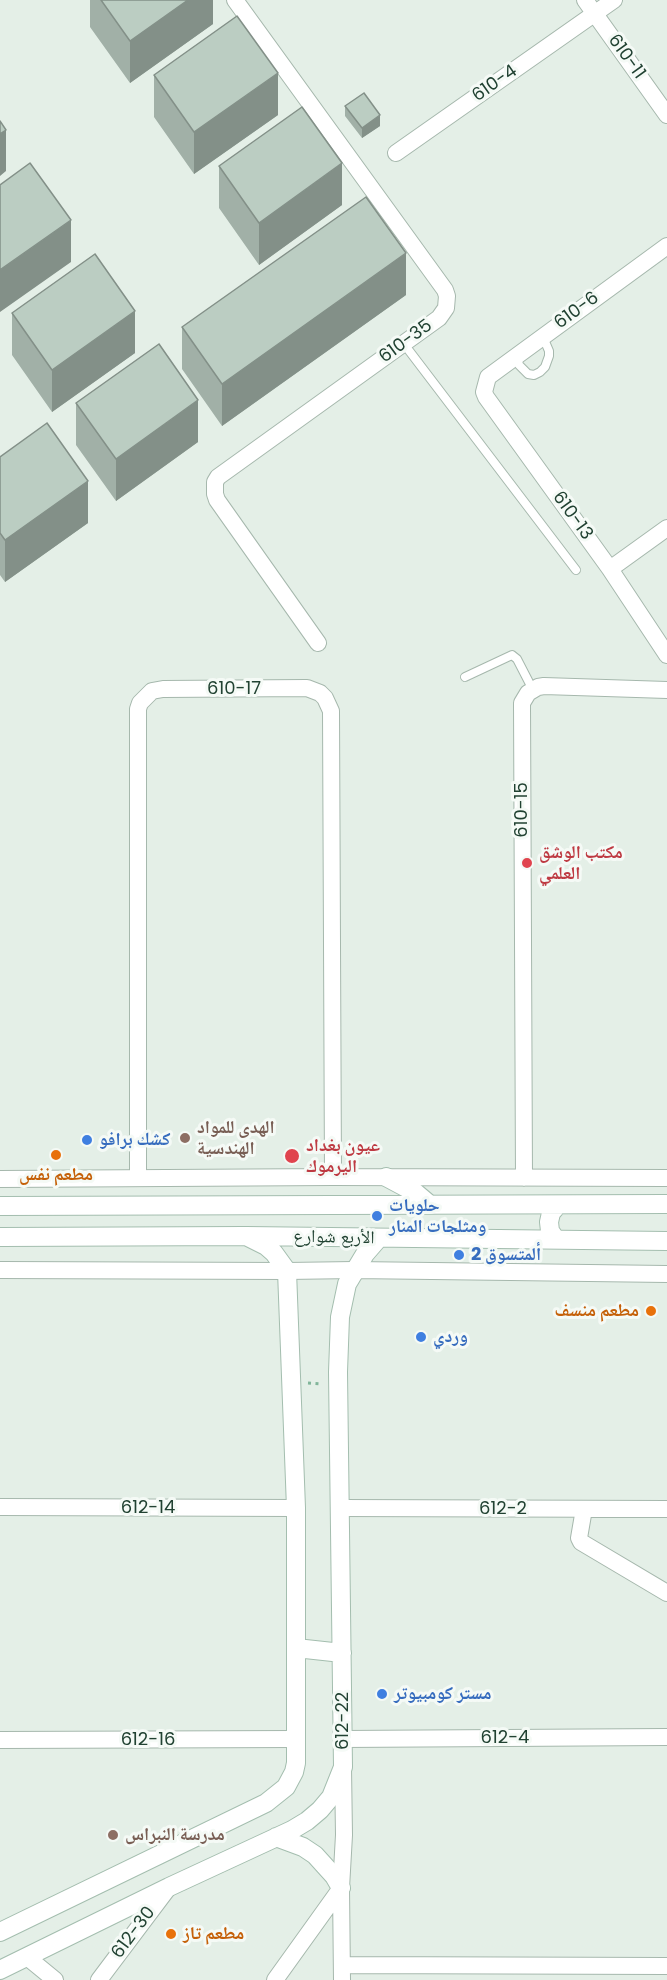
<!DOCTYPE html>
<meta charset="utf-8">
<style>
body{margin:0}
canvas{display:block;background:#e4efe7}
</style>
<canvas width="667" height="1980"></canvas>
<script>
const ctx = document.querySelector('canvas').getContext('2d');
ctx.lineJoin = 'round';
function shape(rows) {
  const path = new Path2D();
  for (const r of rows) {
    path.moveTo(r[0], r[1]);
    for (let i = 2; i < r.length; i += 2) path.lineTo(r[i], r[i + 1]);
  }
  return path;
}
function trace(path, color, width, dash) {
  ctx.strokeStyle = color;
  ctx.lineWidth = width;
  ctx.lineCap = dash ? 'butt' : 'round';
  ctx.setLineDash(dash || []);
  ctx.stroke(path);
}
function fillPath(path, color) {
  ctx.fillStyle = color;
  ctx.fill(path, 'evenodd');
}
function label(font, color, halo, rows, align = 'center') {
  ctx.font = font + ' Poppins,"Noto Naskh Arabic",sans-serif';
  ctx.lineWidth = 6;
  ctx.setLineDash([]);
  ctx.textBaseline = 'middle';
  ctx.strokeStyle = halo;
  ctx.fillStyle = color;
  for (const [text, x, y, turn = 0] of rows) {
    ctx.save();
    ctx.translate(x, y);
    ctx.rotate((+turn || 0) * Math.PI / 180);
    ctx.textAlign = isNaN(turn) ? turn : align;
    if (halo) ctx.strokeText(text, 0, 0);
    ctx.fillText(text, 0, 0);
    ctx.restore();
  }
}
const path = shape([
 [308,1383,322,1384]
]);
const lane = shape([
 [404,344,576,570],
 [517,356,519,365,528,374,534,375,540,372,545,367,549,356,549,351,543,337],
 [465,677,512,655,517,659,533,690]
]);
const street = shape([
 [235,0,445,290,447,296,446,308,439,318,218,477,215,482,215,494,217,500,318,643],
 [585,0,667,115],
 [396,153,614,0],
 [667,246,488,377,484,392,486,397,610,569,667,655],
 [610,569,667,528],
 [138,1177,138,709,140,703,152,691,163,689,307,688,320,693,325,698,331,711,333,1177],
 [524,1178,522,703,528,693,538,687,544,686,667,690],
 [0,1179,333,1177,667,1178],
 [0,1270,287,1271,354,1270,667,1274],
 [0,1507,296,1508],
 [340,1508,667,1509],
 [584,1509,579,1538,581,1542,667,1593],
 [342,1739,667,1737],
 [0,1740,296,1739],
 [27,1957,55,1980],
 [342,1965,667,1966],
 [99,1980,169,1887],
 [275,1980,341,1888],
 [342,1980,341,1888,344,1835,343,1768]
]);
const secondary = shape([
 [386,1177,416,1193,429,1204],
 [0,1206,667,1204],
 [0,1237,246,1236,667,1241],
 [555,1238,550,1231,549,1222,551,1213,557,1206],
 [296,1648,342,1653],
 [276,1837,303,1847,315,1855,334,1876,341,1888],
 [0,1932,266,1803,286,1787,294,1772,296,1763,296,1508,287,1271,274,1253,266,1246,246,1236],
 [0,1970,169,1887,292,1830,307,1821,320,1810,331,1797,343,1767,338,1372,340,1317,347,1284,365,1254,378,1239]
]);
const wall = shape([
 [90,0,213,0,213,24,130,83,90,27],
 [154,75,278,115,194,174,154,117],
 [345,106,380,126,362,138,345,116],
 [219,166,342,205,259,265,219,208],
 [406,295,222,426,182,369,182,327],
 [12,313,135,353,52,412,12,355],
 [76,403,198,442,116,501,76,445],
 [0,457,88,523,5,582,0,575]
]);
const shadedWall = shape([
 [188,0,213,0,213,24,130,83,130,41],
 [278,73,278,115,194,174,194,132],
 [380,115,380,126,362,138,362,128],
 [6,130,6,171,0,176,0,134],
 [342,163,342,205,259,265,259,223],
 [71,220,71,262,0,312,0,270],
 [406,253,406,295,222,426,222,384],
 [135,311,135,353,52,412,52,370],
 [198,400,198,442,116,501,116,459],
 [88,481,88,523,5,582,5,540]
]);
const building = shape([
 [101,0,188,0,130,41,101,0],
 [237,16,278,73,194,132,154,75,237,16],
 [364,93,380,115,362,128,345,106,364,93],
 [302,107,342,163,259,223,219,166,302,107],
 [0,121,6,130,0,134,0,121],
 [30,163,71,220,0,270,0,185,30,163],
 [366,197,406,253,222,384,182,327,366,197],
 [95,254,135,311,52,370,12,313,95,254],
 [159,344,198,400,116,459,76,403,159,344],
 [47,423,88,481,5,540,0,533,0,457,47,423]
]);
const markers = [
 [527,863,6,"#e0444e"],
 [185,1138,6,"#8d6e63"],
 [87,1140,6,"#3f7fe0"],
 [56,1155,6,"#e8710a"],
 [292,1156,8,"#e0444e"],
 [377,1216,6,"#3f7fe0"],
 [459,1255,6,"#3f7fe0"],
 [651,1311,6,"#e8710a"],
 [421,1337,6,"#3f7fe0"],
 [382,1694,6,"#3f7fe0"],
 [113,1835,6,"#8d6e63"],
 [171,1934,6,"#e8710a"]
];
const streetNames = [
 ["610-11",626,57,54],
 ["610-4",495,84,-35],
 ["610-6",577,311,-36],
 ["610-35",406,342,-36],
 ["610-13",572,516,54],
 ["610-17",234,689],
 ["610-15",522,810,-90],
 ["الأربع شوارع",334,1238,1],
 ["612-14",148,1508],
 ["612-2",503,1509],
 ["612-22",343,1721,-90],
 ["612-4",505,1738],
 ["612-16",148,1740],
 ["612-30",134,1933,-53]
];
const healthNames = [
 ["مكتب الوشق",539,853],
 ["العلمي",539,874],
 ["عيون بغداد",306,1146],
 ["اليرموك",306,1167]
];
const educationNames = [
 ["الهدى للمواد",197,1128],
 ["الهندسية",197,1149],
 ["مدرسة النبراس",125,1835]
];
const shopNames = [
 ["كشك برافو",99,1140],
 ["حلويات",389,1206],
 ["ومثلجات المنار",389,1227],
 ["ألمتسوق 2",471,1255],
 ["وردي",433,1337],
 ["مستر كومبيوتر",394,1694]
];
const foodNames = [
 ["مطعم نفس",56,1175],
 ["مطعم منسف",639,1311,"right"],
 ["مطعم تاز",183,1934,"left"]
];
trace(lane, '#a6b8ad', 10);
trace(street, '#a6b8ad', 18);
trace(secondary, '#a4beaf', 20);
trace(path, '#81b59a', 3, [3, 4.5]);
trace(lane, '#fff', 8);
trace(street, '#fff', 16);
trace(secondary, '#fff', 18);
fillPath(wall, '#a1b0a7');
fillPath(shadedWall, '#839088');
fillPath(building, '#bbcdc2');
trace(building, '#839088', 1.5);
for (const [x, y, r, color] of markers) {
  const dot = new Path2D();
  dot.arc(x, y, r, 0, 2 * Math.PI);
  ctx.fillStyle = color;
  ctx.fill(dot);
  trace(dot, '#f5faf6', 2);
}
label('18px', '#214232', '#f5faf6', streetNames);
label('bold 18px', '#be3a42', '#f5faf6', healthNames, 'left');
label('bold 18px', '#785e54', '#f5faf6', educationNames, 'left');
label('bold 18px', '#366cbe', '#f5faf6', shopNames, 'left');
label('bold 18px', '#c56008', '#f5faf6', foodNames);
</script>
